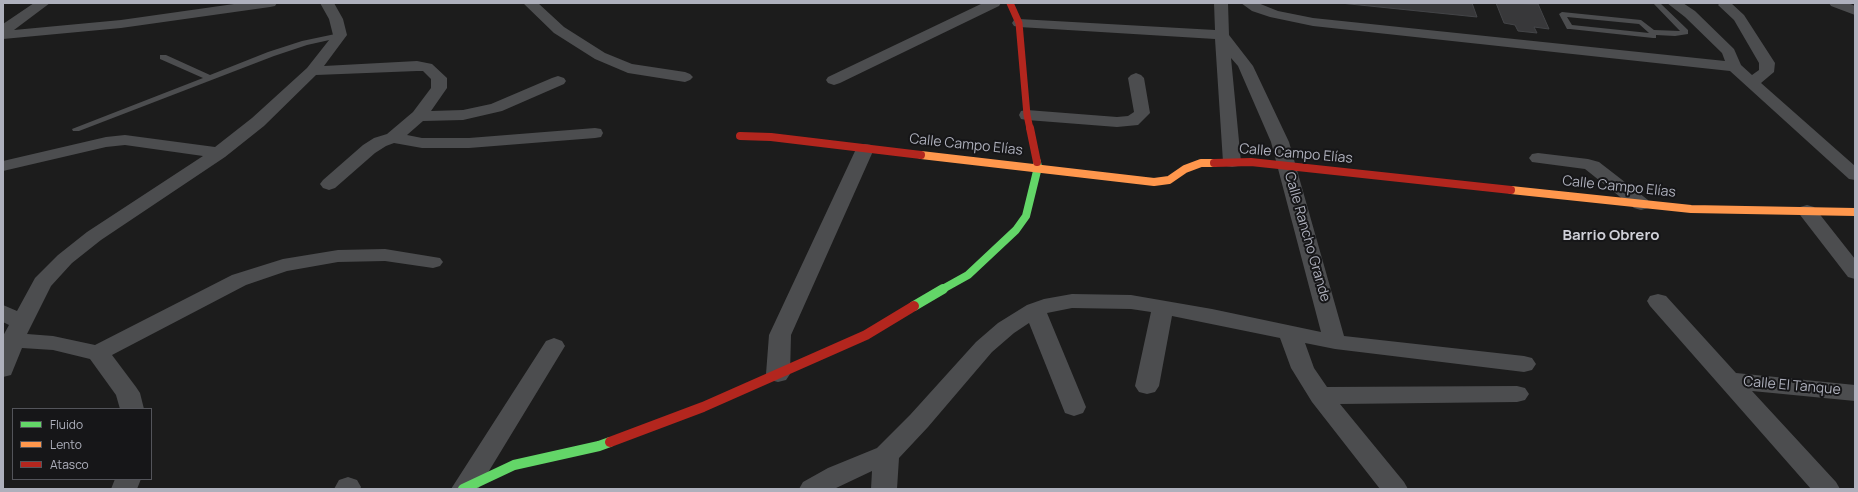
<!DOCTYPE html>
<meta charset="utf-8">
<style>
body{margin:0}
#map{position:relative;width:1858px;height:492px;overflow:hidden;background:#1c1c1c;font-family:Manrope,sans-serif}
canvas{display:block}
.frame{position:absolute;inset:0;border:4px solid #aeb0bc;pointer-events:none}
.legend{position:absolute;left:12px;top:408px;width:140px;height:72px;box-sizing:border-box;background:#161618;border:1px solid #53545a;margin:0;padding:5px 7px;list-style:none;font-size:12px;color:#aeb0bc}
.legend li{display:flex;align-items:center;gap:8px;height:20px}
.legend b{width:20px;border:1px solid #53545a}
</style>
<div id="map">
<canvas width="1858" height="492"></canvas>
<div class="frame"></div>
<ul class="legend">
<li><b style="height:5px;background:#63d668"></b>Fluido</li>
<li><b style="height:5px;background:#ff974d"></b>Lento</li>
<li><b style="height:5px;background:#b3261e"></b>Atasco</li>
</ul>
</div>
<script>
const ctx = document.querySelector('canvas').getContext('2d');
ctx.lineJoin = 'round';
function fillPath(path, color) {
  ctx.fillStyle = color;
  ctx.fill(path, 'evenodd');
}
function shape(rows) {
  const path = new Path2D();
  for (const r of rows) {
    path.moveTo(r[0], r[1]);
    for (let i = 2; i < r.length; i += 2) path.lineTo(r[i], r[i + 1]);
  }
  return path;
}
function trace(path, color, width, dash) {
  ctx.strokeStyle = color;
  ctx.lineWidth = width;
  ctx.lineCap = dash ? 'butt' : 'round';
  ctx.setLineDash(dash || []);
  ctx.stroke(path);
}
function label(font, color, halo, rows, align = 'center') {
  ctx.font = font + ' Manrope,sans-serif';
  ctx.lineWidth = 4;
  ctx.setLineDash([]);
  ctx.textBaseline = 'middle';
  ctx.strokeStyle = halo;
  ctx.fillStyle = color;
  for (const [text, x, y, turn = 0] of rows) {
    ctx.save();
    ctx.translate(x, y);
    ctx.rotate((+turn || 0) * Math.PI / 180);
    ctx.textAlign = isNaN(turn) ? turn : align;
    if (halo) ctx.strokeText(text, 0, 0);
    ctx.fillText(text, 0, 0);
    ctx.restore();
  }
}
const building = shape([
 [1340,3,1472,3,1477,17,1340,3],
 [1496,3,1538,4,1549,29,1534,27,1537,33,1518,31,1515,25,1504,23,1496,3]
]);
const lane = shape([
 [1653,3,1660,3,1688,30,1688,34,1675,36,1656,35,1656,38,1653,38,1570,29,1567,29,1559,14,1562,12,1641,20,1654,30,1680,31,1653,3],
 [1567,17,1639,24,1649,33,1572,25,1567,17],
 [340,33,344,35,343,37,307,45,274,56,79,131,73,131,72,129,203,78,160,59,160,55,166,55,210,75,268,52,302,41,340,33]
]);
const street = shape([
 [34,3,50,3,14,30,121,20,241,3,277,3,275,6,270,7,121,28,3,39,3,24,34,3],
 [320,3,334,3,343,19,347,35,324,66,417,61,432,64,447,78,447,88,431,111,463,110,491,104,552,78,558,76,564,78,566,81,564,84,502,111,463,120,423,121,407,135,422,138,469,138,595,128,601,129,603,133,601,137,595,138,469,148,422,148,394,143,386,146,375,153,335,188,329,190,323,188,320,184,323,180,363,145,374,138,387,134,413,112,431,88,431,79,423,71,417,71,316,75,264,126,225,157,101,240,72,263,51,286,27,334,53,336,95,345,232,275,283,259,338,250,385,249,440,258,443,262,440,266,433,268,385,261,338,262,287,271,246,285,112,355,136,387,140,393,144,409,120,409,116,395,90,359,53,350,22,348,11,375,3,377,3,336,9,325,3,322,3,305,17,311,35,278,58,255,87,232,203,156,125,145,106,147,3,171,3,161,106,137,125,135,215,147,252,118,307,68,333,35,329,19,320,3],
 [523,3,538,3,564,27,605,53,632,64,685,72,690,74,693,77,690,80,685,82,628,73,595,59,554,33,523,3],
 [983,3,1001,3,999,6,840,83,834,85,828,83,826,80,828,77,983,3],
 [1214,3,1228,3,1229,35,1253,66,1289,142,1344,336,1524,356,1532,358,1536,364,1532,370,1524,372,1335,349,1305,343,1314,368,1327,387,1517,386,1525,388,1529,394,1525,400,1517,402,1340,404,1404,482,1408,489,1380,489,1312,402,1291,368,1280,338,1172,316,1159,386,1155,392,1147,394,1139,392,1135,386,1151,312,1131,309,1072,308,1047,313,1086,407,1083,413,1074,416,1065,413,1029,323,1014,333,992,352,928,427,899,458,897,489,871,489,872,471,834,489,799,489,803,482,828,468,877,448,910,415,976,342,998,323,1027,305,1044,299,1072,294,1131,295,1212,309,1321,332,1271,142,1238,66,1231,58,1241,162,1238,166,1232,167,1226,166,1223,162,1215,39,1019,27,1014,26,1012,23,1014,20,1019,19,1215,30,1214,3],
 [1241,3,1258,3,1278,11,1313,18,1725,61,1722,53,1685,17,1667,3,1683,3,1695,11,1734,49,1741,65,1752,75,1759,70,1759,63,1734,20,1718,5,1720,3,1731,3,1744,15,1775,63,1774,72,1761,83,1855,166,1855,180,1849,179,1730,71,1313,26,1270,17,1252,11,1241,3],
 [1829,3,1848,3,1855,6,1855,15,1831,6,1829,3],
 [1136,73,1141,75,1144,78,1150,113,1138,125,1117,127,1027,120,1021,119,1019,115,1021,111,1027,110,1117,117,1128,116,1134,112,1128,78,1131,75,1136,73],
 [865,144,871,145,874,149,791,335,790,374,786,380,778,382,770,380,766,374,769,335,856,149,859,145,865,144],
 [1538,153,1588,159,1599,162,1648,200,1650,204,1648,208,1641,210,1634,208,1585,169,1532,162,1529,158,1532,154,1538,153],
 [1807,205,1814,207,1855,259,1855,279,1848,277,1797,211,1800,207,1807,205],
 [1658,294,1666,296,1736,373,1855,385,1855,401,1752,391,1836,482,1840,489,1811,489,1650,306,1647,301,1650,296,1658,294],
 [554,338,562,341,565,346,478,489,451,489,546,341,554,338],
 [348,477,357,480,361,487,360,489,334,489,339,480,348,477],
 [115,479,141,479,137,489,111,489,115,479]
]);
const fastFar1 = shape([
 [941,290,968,275,1016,230,1026,216,1038,167,1037,162]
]);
const fast = shape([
 [914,306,943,289],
 [463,489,514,465,599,446,610,442]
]);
const slow = shape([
 [921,155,1154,182,1169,180,1185,169,1201,163,1214,163],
 [1511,190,1691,209,1855,212]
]);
const jamFar2 = shape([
 [1010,3,1019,23,1027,115,1030,129]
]);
const jamFar1 = shape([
 [1030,128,1037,162],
 [740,136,771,137,921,155],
 [1214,163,1251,162,1511,190]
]);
const jam = shape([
 [610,442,703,407,866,335,914,306]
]);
const streetNames = [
 ["Calle Campo Elías",966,145,6],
 ["Calle Campo Elías",1296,154,5],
 ["Calle Campo Elías",1619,187,6],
 ["Calle Rancho Grande",1307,237,74],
 ["Calle El Tanque",1792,386,5]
];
const neighbourhoodNames = [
 ["Barrio Obrero",1611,236]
];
fillPath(building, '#38383a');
trace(building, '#444548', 1);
fillPath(lane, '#4c4d4f');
fillPath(street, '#4c4d4f');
trace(fastFar1, '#63d668', 8);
trace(fast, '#63d668', 10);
trace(slow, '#ff974d', 8);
trace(jamFar2, '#b3261e', 7);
trace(jamFar1, '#b3261e', 8);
trace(jam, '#b3261e', 10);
label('14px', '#aeb0bc', '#161618', streetNames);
label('bold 15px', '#cfd0d8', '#161618', neighbourhoodNames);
</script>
